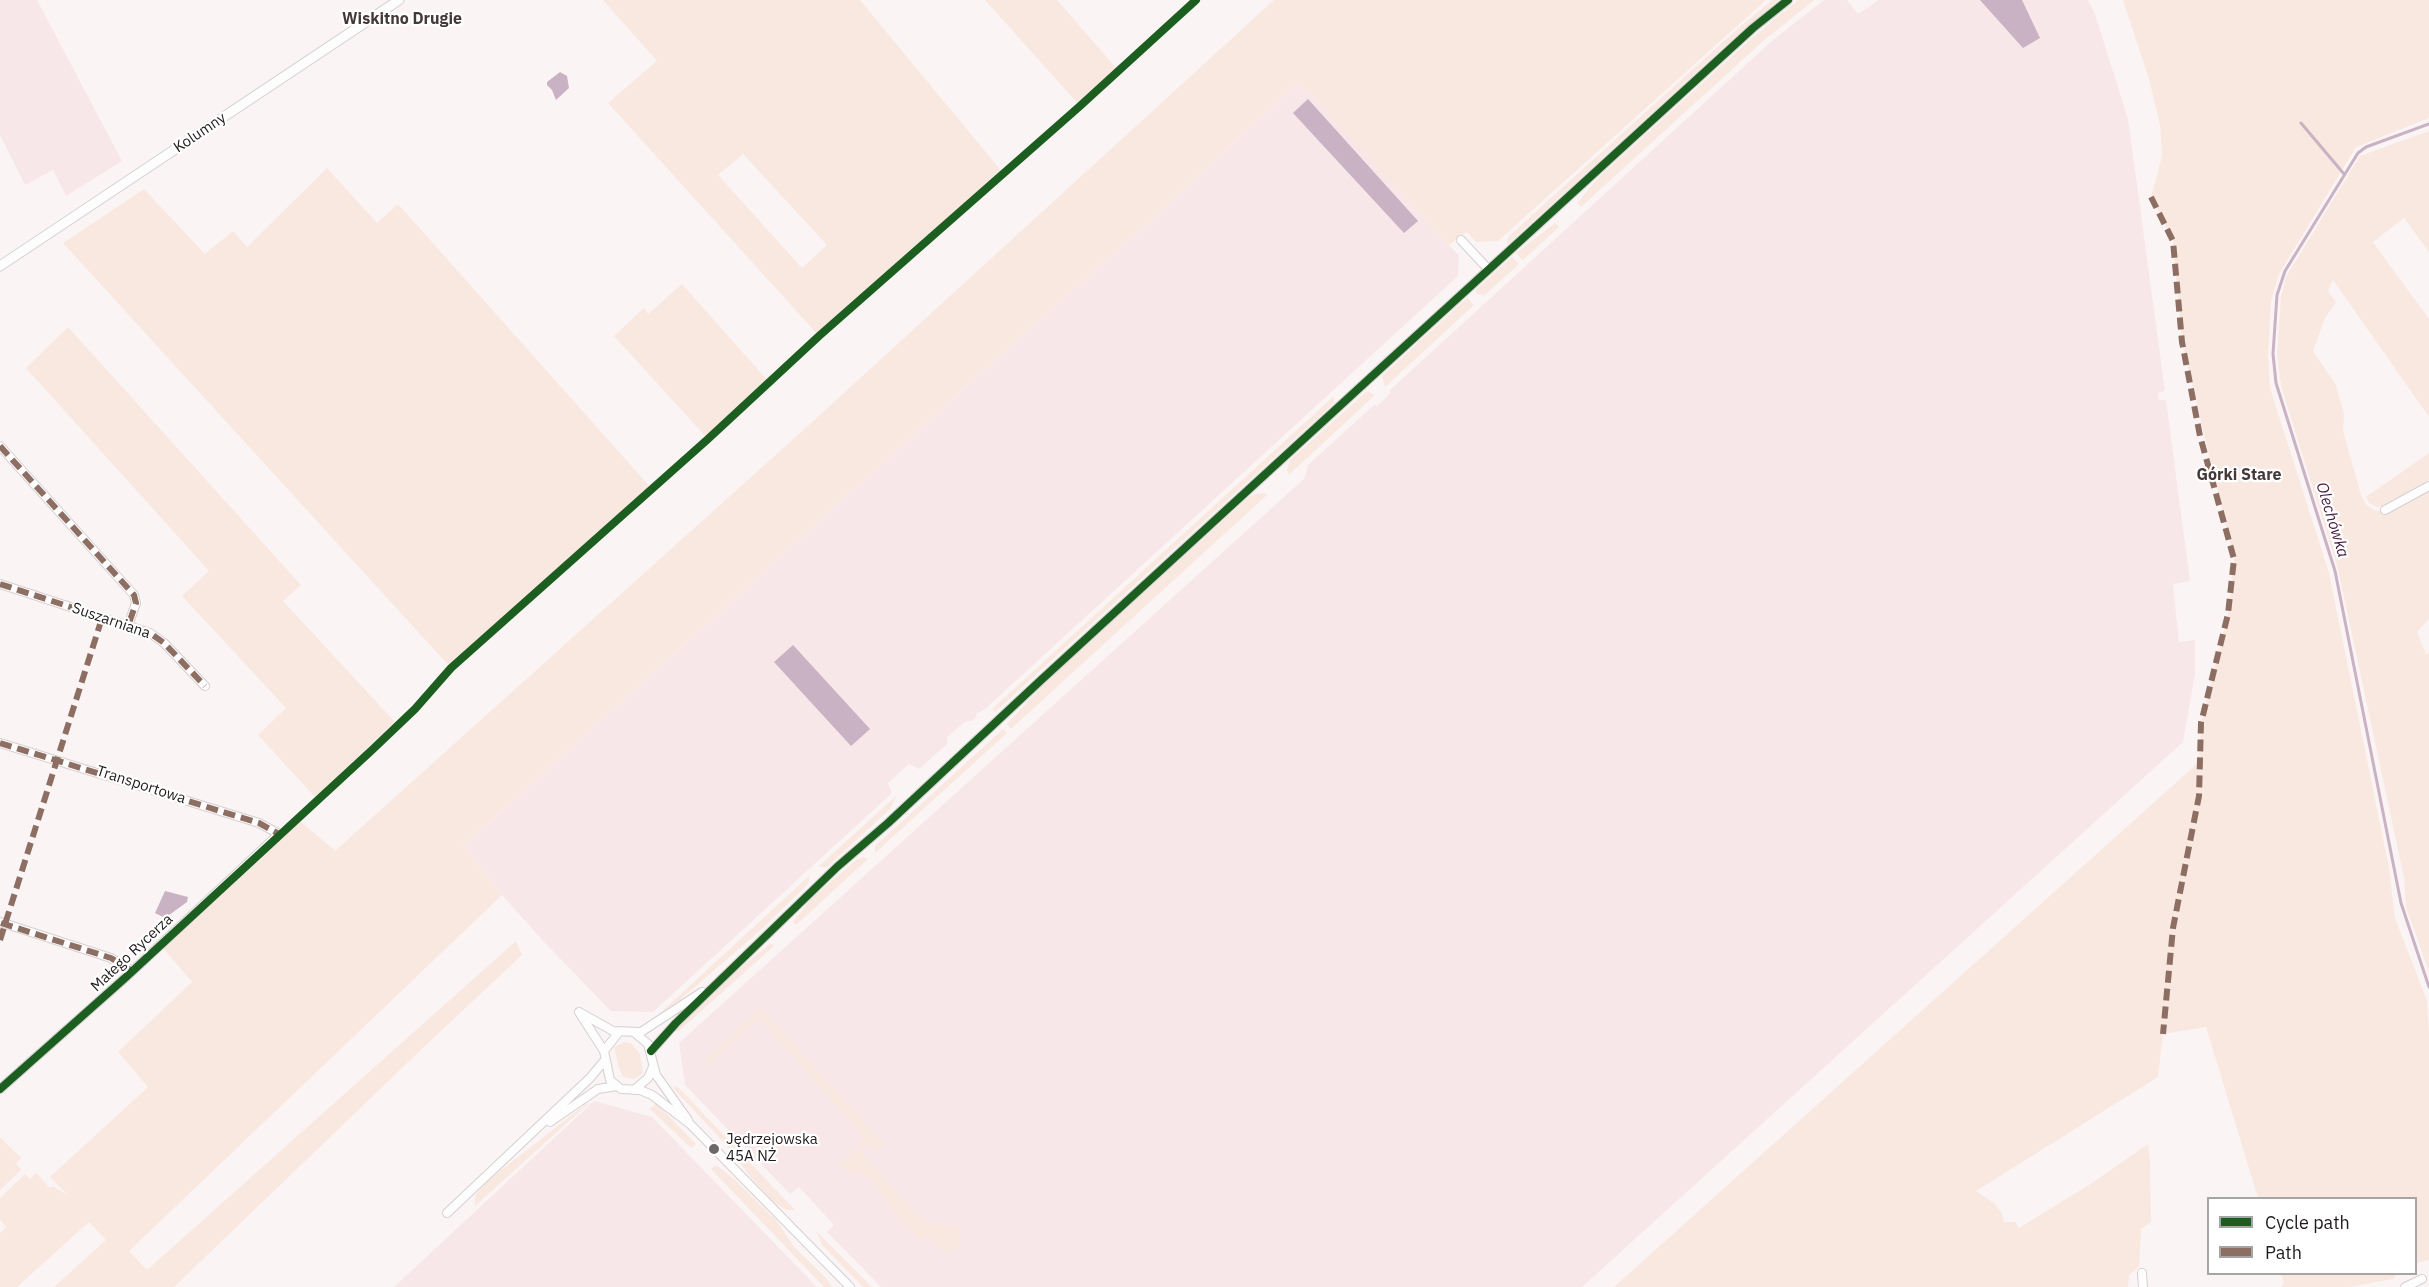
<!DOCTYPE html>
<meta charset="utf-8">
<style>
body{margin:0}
#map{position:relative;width:2429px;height:1287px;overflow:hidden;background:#fbf4f5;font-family:"IBM Plex Sans",sans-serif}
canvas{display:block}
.legend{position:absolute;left:2207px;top:1197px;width:210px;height:78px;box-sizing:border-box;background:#fff;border:2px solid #a6a4a4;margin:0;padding:8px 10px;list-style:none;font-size:18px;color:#201b1b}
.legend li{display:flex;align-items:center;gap:12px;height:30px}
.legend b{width:30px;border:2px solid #a6a4a4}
</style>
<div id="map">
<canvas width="2429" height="1287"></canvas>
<ul class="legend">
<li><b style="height:8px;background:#1b5e20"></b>Cycle path</li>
<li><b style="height:8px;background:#8d6e63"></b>Path</li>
</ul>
</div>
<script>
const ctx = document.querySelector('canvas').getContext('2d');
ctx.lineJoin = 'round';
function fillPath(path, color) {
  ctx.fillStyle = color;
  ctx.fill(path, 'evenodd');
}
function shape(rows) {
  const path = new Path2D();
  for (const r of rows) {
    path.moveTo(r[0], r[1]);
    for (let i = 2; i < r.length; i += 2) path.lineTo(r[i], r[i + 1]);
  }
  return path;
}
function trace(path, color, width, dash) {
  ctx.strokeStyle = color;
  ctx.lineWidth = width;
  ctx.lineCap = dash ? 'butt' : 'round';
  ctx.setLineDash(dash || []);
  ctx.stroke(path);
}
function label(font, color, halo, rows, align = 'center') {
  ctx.font = font + ' "IBM Plex Sans",sans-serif';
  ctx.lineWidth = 4.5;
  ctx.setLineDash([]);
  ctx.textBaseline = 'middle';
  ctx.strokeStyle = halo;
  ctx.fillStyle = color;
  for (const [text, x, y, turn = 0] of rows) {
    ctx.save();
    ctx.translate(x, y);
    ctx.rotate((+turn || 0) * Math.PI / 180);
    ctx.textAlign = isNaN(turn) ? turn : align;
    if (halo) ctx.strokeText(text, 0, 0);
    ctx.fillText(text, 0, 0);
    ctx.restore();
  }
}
const built = shape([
 [0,0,37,0,122,161,66,196,53,170,25,185,0,135],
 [1824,0,1847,0,1858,14,1879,0,2088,0,2095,14,2128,119,2165,391,2158,393,2159,400,2166,400,2190,581,2173,584,2179,642,2195,640,2195,674,2183,742,1582,1287,881,1287,827,1232,834,1225,799,1187,790,1194,685,1085,679,1043,1305,478,1308,465,1374,405,1377,406,1386,398,1390,393,1390,390,1773,40],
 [1299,86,1311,94,1326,109,1459,256,1458,276,985,709,976,714,977,716,972,721,966,721,947,737,947,744,919,769,909,764,888,783,892,793,653,1012,611,1011,544,942,502,895,463,846,1075,287,1156,216,1292,87],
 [594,1101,652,1117,817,1287,394,1287]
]);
const green = shape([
 [603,0,860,0,1003,173,819,336,608,103,657,61],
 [743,154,827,245,802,268,718,175],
 [985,0,1057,0,1117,69,1080,106],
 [1274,0,1766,0,1498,241,1476,242,1467,232,1449,245,1311,94,1299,86,1292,87,1156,216,1075,287,463,846,502,895,129,1251,147,1270,516,941,522,955,427,1044,174,1287,54,1287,106,1240,89,1222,17,1287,0,1287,0,1233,6,1227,0,1220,0,1198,25,1174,30,1179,36,1173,50,1188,52,1186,68,1195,50,1177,148,1087,118,1052,192,982,163,948,299,820,335,851,799,434],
 [1772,0,1779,0,1724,47,1508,244,1507,240,1509,236,1735,31],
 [1798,0,1814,0,1762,42,1581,207,1577,203,1599,177,1752,38],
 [2123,0,2429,0,2429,118,2356,147,2279,274,2271,301,2268,354,2270,388,2329,573,2389,868,2395,918,2427,1001,2429,1034,2429,1260,2416,1263,2416,1198,2258,1198,2206,1027,2163,1034,2158,1077,1976,1191,1994,1203,2002,1213,2004,1222,2015,1222,2019,1228,2092,1183,2148,1144,2150,1162,2151,1222,2141,1229,2139,1267,2129,1275,2128,1287,1614,1287,2199,762,2201,723,2228,614,2234,559,2182,342,2173,241,2151,197,2162,156,2160,125,2149,79],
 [2429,131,2429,252,2404,218,2373,242,2429,319,2429,417,2333,280,2328,291,2336,302,2325,318,2313,351,2336,385,2344,414,2343,431,2361,495,2367,506,2377,511,2385,510,2429,490,2429,619,2417,632,2426,655,2429,652,2429,972,2406,907,2404,878,2338,569,2281,386,2277,354,2281,296,2287,275,2360,156],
 [327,168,377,223,398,204,652,489,451,668,63,243,144,189,205,254,233,231,247,247],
 [1555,223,1559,227,1523,260,1516,253],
 [1512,257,1519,264,1485,295,1478,294,1475,291],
 [682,284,770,383,708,439,614,336,644,308,648,314],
 [1467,298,1474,305,1385,387,1382,376],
 [68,327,301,585,283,601,395,722,315,797,258,735,286,708,182,596,209,571,26,368],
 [1367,391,1375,395,1289,475,1287,470,1290,460],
 [1334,396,1333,404,995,712,992,709],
 [2429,453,2429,480,2383,506,2377,507,2369,503,2366,497],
 [1258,493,1268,494,1011,729,1007,724,1046,682,1249,497],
 [1003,729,1007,733,875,853,875,846],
 [897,795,890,809,827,867,818,867],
 [863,857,868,859,796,925,793,922,811,899,856,860],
 [810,875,808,884,762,929,680,1000,659,1014],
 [771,943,774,946,679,1031,673,1032,739,969],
 [761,1008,883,1143,885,1148,861,1148,858,1144,863,1140,861,1134,759,1018,707,1066,706,1058],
 [625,1042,631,1043,640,1054,643,1073,635,1079,623,1077,619,1068,614,1047],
 [674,1086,679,1088,795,1210,787,1210,772,1201,749,1175,730,1149,673,1088],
 [587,1103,588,1104,475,1206,475,1196,486,1182],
 [656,1103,696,1144,691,1148,650,1109],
 [0,1137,21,1158,16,1163,21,1170,0,1190],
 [858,1148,925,1224,958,1226,961,1234,960,1241,953,1253,948,1256,928,1235,920,1240,893,1212,873,1180,864,1174,848,1173,839,1164],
 [716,1165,734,1179,776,1220,795,1248,826,1278,832,1287,824,1287,711,1169],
 [816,1231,872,1287,863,1287,822,1245],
 [2281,1274,2397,1274,2393,1279,2350,1287,2281,1287,2284,1283]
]);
const water = shape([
 [1980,0,2022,0,2040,38,2023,48],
 [560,72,567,76,569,88,556,100,552,90,547,85,547,82],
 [1308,99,1418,221,1404,233,1293,113],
 [793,645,870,729,851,746,774,662],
 [165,891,188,897,187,902,165,918,155,913]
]);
const stream = shape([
 [2301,123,2344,174],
 [2429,124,2366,147,2358,153,2285,271,2277,295,2273,354,2276,383,2335,571,2401,903,2429,987]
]);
const minor = shape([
 [1461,240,1489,270],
 [0,446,134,595,136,603,128,626],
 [2385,510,2429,486],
 [0,584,150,633,164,643,205,686],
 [0,743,259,823,279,834,125,978,0,1089],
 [0,922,111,958,132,971],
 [579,1012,604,1051,610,1080,621,1089,640,1090,652,1095,690,1124,850,1287],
 [581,1013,613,1031,641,1032,702,992],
 [635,1033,648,1044,656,1075,688,1120],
 [604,1051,619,1032],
 [651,1051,676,1023,837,867,888,823,1040,681,1369,379,1753,28,1788,0],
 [634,1090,648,1078,653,1067],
 [550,1122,598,1089,617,1086],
 [447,1213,590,1078,605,1060],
 [2142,1273,2143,1287],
 [2405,1287,2422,1279]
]);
const tertiary = shape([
 [0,266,399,0]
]);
const quiet = shape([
 [2151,197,2173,241,2182,342,2200,436,2234,559,2228,614,2201,723,2199,796,2173,928,2163,1034],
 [0,446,134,595,136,603,128,626],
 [0,584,150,633,164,643,205,686],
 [0,743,259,823,279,834],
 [1,923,111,958,132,971,130,973],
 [0,940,102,618]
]);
const cycleway = shape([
 [651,1051,676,1023,837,867,888,823,1040,681,1369,379,1753,28,1788,0],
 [0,1089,125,978,372,750,415,709,451,668,708,439,819,336,1080,106,1196,0]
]);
const markers = [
 [714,1149,6,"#6d6767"]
];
const streetNames = [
 ["Kolumny",200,133,-34],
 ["Suszarniana",111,621,19],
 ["Transportowa",141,785,18],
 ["Małego Rycerza",132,953,-43]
];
const poiNames = [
 ["Jędrzejowska",726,1140],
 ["45A NŻ",726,1157]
];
const neighbourhoodNames = [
 ["Wiskitno Drugie",402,19],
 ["Górki Stare",2239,475]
];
const waterNames = [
 ["Olechówka",2332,520,73]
];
fillPath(built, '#f8e7e9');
fillPath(green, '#f9e8e0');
fillPath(water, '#c9b2c3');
trace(stream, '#c9b2c3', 3);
trace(minor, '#d5cfd0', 10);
trace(tertiary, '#d5cfd0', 11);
trace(minor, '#fefdfe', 8);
trace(tertiary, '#fefdfe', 9);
trace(quiet, '#8d6e63', 6, [12, 6]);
trace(cycleway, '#1b5e20', 8);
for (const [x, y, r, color] of markers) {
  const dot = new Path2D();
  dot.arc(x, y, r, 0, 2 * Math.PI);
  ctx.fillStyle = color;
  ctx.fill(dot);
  trace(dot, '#fff', 2);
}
label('15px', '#201b1b', '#fff', streetNames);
label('15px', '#201b1b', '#fff', poiNames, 'left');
label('bold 16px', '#443838', '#fff', neighbourhoodNames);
label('italic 16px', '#4a2145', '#fff', waterNames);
</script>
